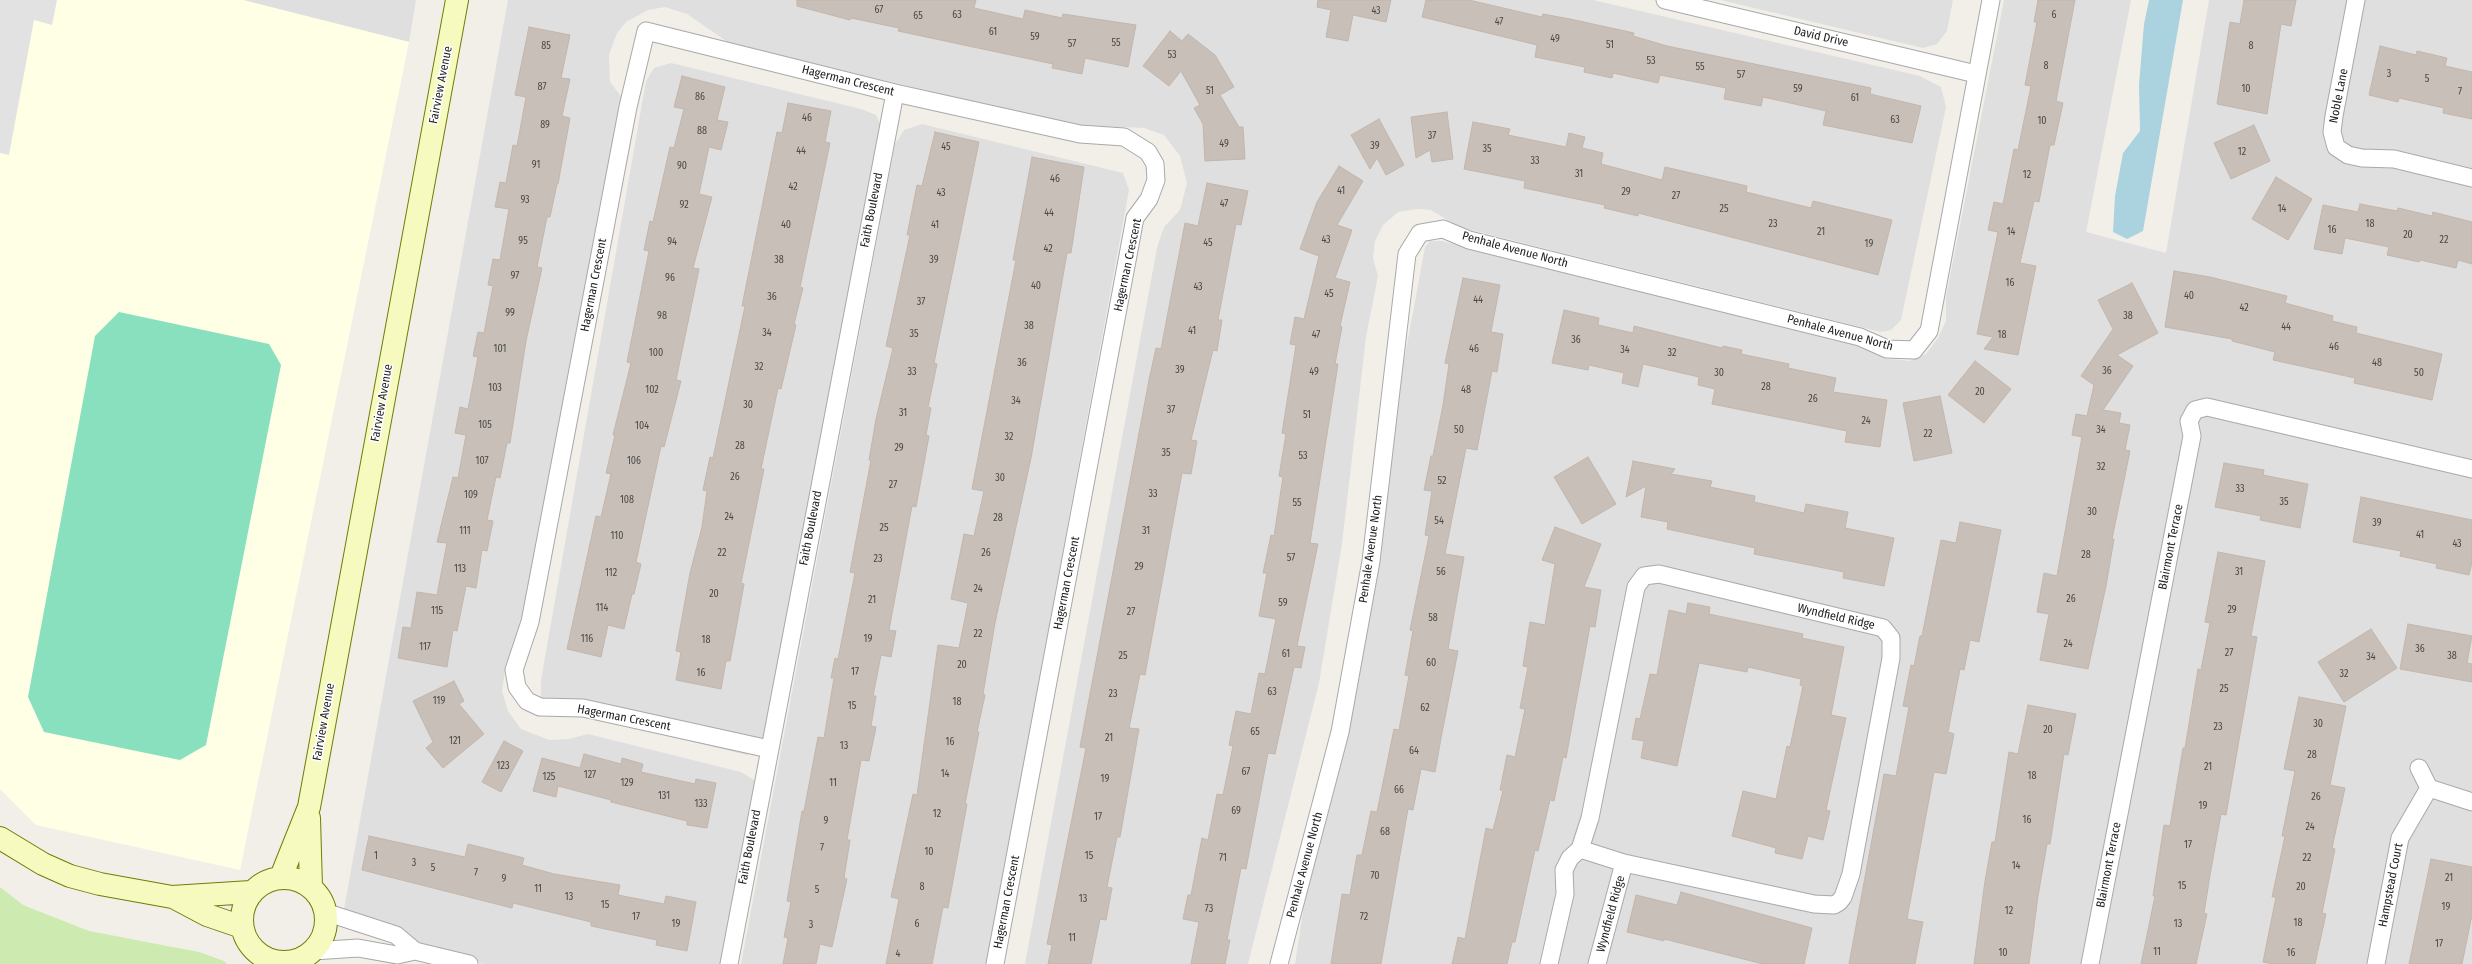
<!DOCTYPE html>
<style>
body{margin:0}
canvas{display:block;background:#f2efe9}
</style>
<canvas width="2472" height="964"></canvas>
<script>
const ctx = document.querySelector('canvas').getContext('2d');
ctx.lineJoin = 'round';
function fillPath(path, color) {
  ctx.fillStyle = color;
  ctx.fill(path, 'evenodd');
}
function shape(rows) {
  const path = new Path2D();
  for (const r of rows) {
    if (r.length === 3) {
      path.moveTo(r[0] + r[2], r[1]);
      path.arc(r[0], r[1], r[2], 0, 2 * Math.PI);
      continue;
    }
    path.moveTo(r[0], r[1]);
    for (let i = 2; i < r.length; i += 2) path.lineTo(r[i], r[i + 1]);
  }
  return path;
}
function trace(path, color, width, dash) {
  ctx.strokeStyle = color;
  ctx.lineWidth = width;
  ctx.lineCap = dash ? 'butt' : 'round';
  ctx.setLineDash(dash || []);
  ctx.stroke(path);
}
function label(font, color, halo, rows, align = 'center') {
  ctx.font = font + ' "Fira Sans Condensed",sans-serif';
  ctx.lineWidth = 3;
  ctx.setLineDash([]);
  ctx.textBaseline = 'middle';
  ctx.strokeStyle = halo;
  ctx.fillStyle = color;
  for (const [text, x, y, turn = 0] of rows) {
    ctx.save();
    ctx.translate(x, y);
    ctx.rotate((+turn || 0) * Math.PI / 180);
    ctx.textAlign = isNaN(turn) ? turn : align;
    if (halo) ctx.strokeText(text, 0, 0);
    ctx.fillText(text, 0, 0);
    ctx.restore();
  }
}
const residential = shape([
 [243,0,416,0,409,42],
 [508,0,1593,0,1920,76,1941,87,1946,107,1901,320,1891,330,1881,332,1459,227,1431,210,1417,209,1398,212,1383,225,1375,241,1373,258,1378,276,1366,337,1342,544,1319,683,1248,964,1025,964,1157,248,1164,227,1180,210,1187,183,1180,156,1164,135,1144,128,1123,127,1100,132,729,43,687,14,665,7,648,10,626,22,617,33,609,55,610,82,624,100,526,628,506,663,502,691,508,711,521,729,549,740,569,739,588,734,741,772,754,780,764,791,732,964,483,964,355,932,342,920],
 [1720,0,1953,0,1947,31,1937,44,1923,48],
 [2004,0,2131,0,2086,232,2166,253,2209,0,2472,0,2472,964,1295,964,1307,886,1425,247,1430,241,1442,241,1858,343,1884,358,1909,361,1926,354,1938,338,1946,321,1946,297],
 [671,63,861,109,876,115,882,128,763,750,747,755,554,709,541,700,541,680,646,81,654,68],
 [922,124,1123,173,1129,190,987,964,741,964,895,144,904,130]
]);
const education = shape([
 [0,0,243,0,409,42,240,870,36,825,0,789]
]);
const grass = shape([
 [0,887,23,905,89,931,199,952,224,961,227,964,0,964]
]);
const pitch = shape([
 [119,312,269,344,281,365,206,745,180,760,44,732,28,697,95,336]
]);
const parking = shape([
 [0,0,57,0,52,25,34,20,9,155,0,153]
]);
const water = shape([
 [2149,0,2183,0,2143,231,2127,239,2113,232,2115,196,2123,153,2140,131,2139,85,2144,24]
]);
const building = shape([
 [797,0,976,0,974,8,1023,19,1025,10,1062,18,1063,14,1136,25,1128,67,1085,58,1082,74,1052,68,1053,64,898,31,899,28,851,18,850,20,797,6,797,0],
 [1318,0,1391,0,1386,22,1353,15,1348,41,1326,37,1331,10,1317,7,1318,0],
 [1426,0,1469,0,1542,17,1543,14,1570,19,1634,33,1633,36,1667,46,1871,88,1870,94,1921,106,1912,143,1823,125,1826,111,1763,97,1761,106,1724,99,1726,88,1660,75,1658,83,1613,73,1612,78,1584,72,1585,67,1535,57,1537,45,1422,17,1426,0],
 [2038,0,2075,0,2056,101,2063,103,2054,145,2050,145,2039,202,2034,201,2020,263,2036,266,2018,355,1984,349,1993,337,1977,334,1998,232,1988,230,1994,202,2003,204,2014,149,2018,150,2031,86,2025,85,2037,22,2034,22,2038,0],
 [2244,0,2296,0,2291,26,2281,24,2267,114,2217,104,2230,22,2240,24,2244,0],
 [529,27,570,35,561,78,570,79,562,116,570,118,558,184,557,184,550,217,547,217,537,267,542,268,526,341,510,443,507,443,500,478,496,477,487,520,493,521,487,551,482,550,476,588,466,586,457,631,453,630,447,667,398,658,403,627,411,628,417,592,437,595,447,543,437,542,453,477,458,478,466,435,455,433,460,407,468,409,478,357,473,356,478,332,484,333,493,286,488,285,493,259,500,260,509,209,495,207,500,182,506,183,513,145,517,146,526,97,515,95,529,27],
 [1170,31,1182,41,1188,34,1215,55,1234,87,1220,95,1239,127,1243,127,1245,159,1205,161,1203,124,1194,108,1200,105,1181,71,1169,86,1143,66,1170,31],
 [2380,46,2416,55,2417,51,2447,58,2445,66,2472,72,2472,119,2443,113,2444,108,2399,98,2398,102,2369,95,2380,46],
 [682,76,725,87,717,120,728,122,721,150,709,147,699,194,712,197,693,268,699,269,676,380,681,381,664,447,661,446,636,562,641,564,634,594,632,594,624,629,608,625,601,657,567,649,596,516,601,517,611,474,606,473,615,435,613,435,631,363,627,362,649,251,644,250,650,221,653,222,670,147,674,148,684,109,674,107,682,76],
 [788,103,831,111,825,142,830,143,800,287,803,288,794,324,796,325,781,389,778,388,761,469,764,469,741,583,744,584,736,629,730,661,726,661,721,689,676,680,681,652,676,651,690,573,702,527,707,491,703,490,710,457,713,458,745,306,742,306,777,132,782,133,788,103],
 [1447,112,1453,159,1432,162,1430,150,1416,158,1411,117,1447,112],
 [1379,119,1404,165,1386,175,1377,158,1370,169,1351,135,1379,119],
 [1473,122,1510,129,1508,135,1566,147,1569,133,1585,137,1582,148,1603,153,1601,164,1662,180,1665,167,1747,186,1746,192,1811,208,1813,201,1892,220,1878,275,1638,213,1638,216,1604,208,1605,205,1524,188,1525,181,1464,169,1473,122],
 [2254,125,2270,161,2231,179,2214,143,2254,125],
 [935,132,979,142,934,363,937,364,928,407,931,408,926,435,929,436,916,507,912,506,889,630,896,631,891,657,881,655,873,696,876,696,871,726,876,727,869,761,861,760,847,840,850,840,844,878,847,879,832,947,820,944,816,964,783,964,788,938,784,937,791,902,787,901,802,811,804,811,818,737,824,738,834,678,831,678,835,658,838,659,855,573,850,572,871,460,869,460,876,419,893,348,886,346,910,235,907,235,917,185,922,186,935,132],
 [1032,157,1084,167,1071,253,1067,253,1031,458,995,623,983,694,985,695,977,732,979,732,965,804,967,804,948,908,943,907,932,964,886,964,899,899,891,897,913,794,917,795,938,645,959,648,968,603,951,599,964,534,974,536,984,491,972,489,1016,260,1013,260,1032,157],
 [1339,166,1363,181,1337,225,1352,230,1335,278,1350,282,1340,326,1342,327,1335,364,1338,364,1310,543,1318,544,1297,646,1305,647,1301,668,1294,667,1275,754,1268,753,1246,869,1241,868,1227,940,1230,940,1225,964,1191,964,1199,922,1183,919,1188,895,1191,895,1202,838,1208,840,1217,794,1223,795,1233,746,1229,745,1236,711,1251,714,1259,673,1265,674,1276,619,1259,616,1267,573,1263,573,1271,535,1274,536,1283,477,1279,476,1286,434,1282,433,1296,345,1290,344,1295,317,1304,319,1319,256,1300,249,1317,202,1339,166],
 [2276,177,2312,199,2288,240,2252,219,2276,177],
 [1207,183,1248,191,1241,225,1236,224,1218,320,1222,320,1217,351,1213,350,1191,440,1197,441,1191,474,1182,473,1145,675,1140,674,1129,728,1139,729,1120,837,1117,837,1107,887,1112,888,1106,920,1100,919,1091,964,1048,964,1052,945,1047,944,1086,748,1080,747,1149,380,1156,348,1161,349,1185,223,1198,226,1207,183],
 [2360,204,2397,211,2398,208,2432,216,2433,212,2472,222,2472,264,2458,260,2456,268,2420,260,2419,262,2387,255,2389,247,2345,238,2342,254,2314,249,2323,205,2358,212,2360,204],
 [2174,271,2210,277,2287,296,2285,303,2333,316,2332,321,2357,327,2356,333,2442,354,2432,400,2354,383,2355,378,2273,360,2275,352,2232,341,2232,339,2165,327,2174,271],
 [1463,278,1500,285,1491,332,1503,334,1497,372,1492,371,1477,450,1466,448,1445,554,1464,557,1448,649,1458,651,1441,738,1435,772,1421,769,1413,810,1408,809,1381,964,1331,964,1342,894,1350,895,1357,855,1362,855,1371,811,1377,812,1394,729,1399,730,1409,676,1405,675,1413,631,1410,630,1429,536,1425,535,1432,491,1424,490,1431,456,1433,456,1443,405,1449,364,1445,363,1463,278],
 [2132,283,2158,333,2117,355,2133,366,2103,410,2121,413,2119,423,2130,425,2125,450,2130,451,2112,539,2114,539,2106,586,2088,669,2040,660,2049,614,2037,612,2044,573,2057,576,2082,437,2072,435,2076,414,2087,416,2094,385,2081,376,2113,329,2098,300,2132,283],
 [1564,310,1599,318,1598,325,1633,333,1634,326,1722,348,1723,346,1742,350,1741,354,1789,364,1788,368,1836,378,1833,392,1887,400,1880,447,1845,442,1847,431,1712,404,1715,389,1698,385,1699,377,1643,364,1638,387,1622,383,1624,373,1589,365,1588,370,1552,363,1564,310],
 [1975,361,2011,389,1984,423,1948,395,1975,361],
 [1940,396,1952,453,1914,461,1903,403,1940,396],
 [1588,457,1616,504,1582,524,1554,477,1588,457],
 [1633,461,1675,469,1671,474,1712,481,1710,487,1755,496,1754,502,1804,513,1806,504,1848,512,1845,528,1894,538,1884,586,1843,578,1844,572,1754,554,1755,548,1667,529,1668,522,1641,517,1646,486,1626,497,1633,461],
 [2224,463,2264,470,2263,475,2308,484,2300,528,2260,520,2261,516,2215,507,2224,463],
 [2361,497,2472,520,2472,563,2469,575,2436,568,2437,564,2400,556,2401,551,2353,542,2361,497],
 [1960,522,2001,530,1979,642,1970,640,1964,670,1960,669,1948,732,1954,734,1946,774,1934,772,1907,919,1923,922,1915,964,1849,964,1884,774,1896,776,1909,707,1903,706,1911,665,1914,666,1920,636,1922,636,1941,540,1956,543,1960,522],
 [1555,527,1601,544,1584,587,1601,590,1595,627,1590,626,1566,758,1563,757,1554,801,1550,800,1538,851,1535,850,1515,942,1512,942,1507,964,1452,964,1458,937,1465,939,1486,828,1493,830,1503,791,1500,790,1507,755,1515,757,1525,709,1520,708,1528,667,1523,666,1530,622,1545,625,1555,564,1542,560,1555,527],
 [2218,552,2265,561,2251,636,2257,637,2226,815,2221,814,2210,875,2204,913,2207,914,2196,964,2141,964,2155,896,2153,896,2164,825,2170,826,2183,748,2185,748,2198,669,2201,670,2210,623,2205,622,2218,552],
 [1688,603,1710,607,1709,614,1803,634,1802,638,1844,647,1831,715,1846,718,1826,810,1830,811,1823,840,1808,836,1802,859,1775,853,1776,848,1732,836,1743,791,1776,799,1787,746,1790,747,1803,686,1800,685,1801,679,1748,667,1747,672,1699,663,1677,766,1641,758,1644,741,1632,739,1636,718,1640,719,1650,674,1657,675,1669,610,1686,614,1688,603],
 [2408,624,2472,636,2467,663,2472,664,2472,682,2400,669,2408,624],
 [2371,629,2397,668,2344,702,2318,662,2371,629],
 [454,681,464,701,459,704,484,734,443,768,426,748,433,742,413,701,454,681],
 [2299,697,2346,706,2330,785,2345,788,2332,848,2335,849,2322,913,2326,914,2315,964,2273,964,2263,962,2276,897,2272,897,2285,836,2282,836,2295,771,2284,769,2299,697],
 [2028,705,2076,714,2068,755,2064,754,2050,844,2047,844,2038,896,2029,964,1974,964,1985,881,1992,842,1995,842,2009,752,2018,754,2028,705],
 [504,741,523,751,501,792,482,782,504,741],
 [584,754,621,764,622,758,643,764,641,772,695,784,696,779,716,783,707,828,687,825,687,821,611,802,611,800,558,786,556,797,533,791,542,758,580,768,584,754],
 [369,836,465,857,468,844,524,858,522,865,554,874,620,885,618,895,664,904,666,896,696,902,687,951,656,945,657,940,591,926,591,922,513,903,512,908,362,870,369,836],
 [2431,859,2472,867,2472,915,2462,964,2409,964,2431,859],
 [1681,892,1812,928,1804,964,1763,964,1664,939,1664,941,1627,932,1636,895,1677,905,1681,892]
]);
const street = shape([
 [1665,0,1976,74],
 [2356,0,2334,116,2332,132,2336,147,2348,155,2362,158,2394,159,2472,178],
 [1659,574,1875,626,1883,628,1891,638,1891,658,1851,874,1843,897,1839,902,1834,905,1814,904,1624,863,1580,849,1590,818,1636,587,1644,576,1659,574],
 [769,749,583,708,540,707,527,701,517,687,514,670,530,622,628,107,646,31,895,93,1080,134,1124,137,1148,152,1155,164,1156,180,1149,199,1135,218,995,964],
 [2419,768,2429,788],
 [325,912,396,935,415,951,469,964],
 [313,951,358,948,397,955,415,951],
 [729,964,895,93],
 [1279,964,1340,732,1371,561,1407,254,1420,233,1443,229,1469,240,1860,337,1887,349,1914,350,1929,331,1991,0],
 [1549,964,1565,894,1564,870,1570,858,1580,849],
 [1597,964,1624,863],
 [2090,964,2192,436,2189,421,2195,410,2207,407,2472,469],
 [2376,964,2400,838,2429,788,2472,802]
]);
const secondary = shape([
 [309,818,311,887],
 [0,838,43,864,70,876,100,884,172,897,251,892],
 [281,877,309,807,457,0],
 [284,920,42],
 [173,897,207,915,242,927]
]);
const numberNames = [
 ["67",879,10],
 ["43",1376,11],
 ["63",957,15],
 ["6",2054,15],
 ["65",918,16],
 ["47",1499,22],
 ["61",993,32],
 ["59",1035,37],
 ["49",1555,39],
 ["55",1116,43],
 ["57",1072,44],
 ["51",1610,45],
 ["85",546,46],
 ["8",2251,46],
 ["53",1172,55],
 ["53",1651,61],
 ["8",2046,66],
 ["55",1700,67],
 ["3",2389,74],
 ["57",1741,75],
 ["5",2427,79],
 ["87",542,87],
 ["59",1798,89],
 ["10",2246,89],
 ["51",1210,91],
 ["7",2460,92],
 ["86",700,97],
 ["61",1855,98],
 ["46",807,118],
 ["63",1895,120],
 ["10",2042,121],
 ["89",545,125],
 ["88",702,131],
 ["37",1432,136],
 ["49",1224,144],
 ["39",1375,146],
 ["45",946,147],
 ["35",1487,149],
 ["44",801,151],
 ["12",2242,152],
 ["33",1535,161],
 ["91",536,165],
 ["90",682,166],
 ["31",1579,174],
 ["12",2027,175],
 ["46",1055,179],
 ["42",793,187],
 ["41",1341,191],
 ["29",1626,192],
 ["43",941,193],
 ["27",1676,196],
 ["93",525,200],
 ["47",1224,204],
 ["92",684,205],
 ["25",1724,209],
 ["14",2282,209],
 ["44",1049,213],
 ["23",1773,224],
 ["18",2370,224],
 ["40",786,225],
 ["41",935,225],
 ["16",2332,230],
 ["21",1821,232],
 ["14",2011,232],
 ["20",2408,235],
 ["43",1326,240],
 ["22",2444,240],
 ["95",523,241],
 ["94",672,242],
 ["45",1208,243],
 ["19",1869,244],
 ["42",1048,249],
 ["38",779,260],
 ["39",934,260],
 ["97",515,276],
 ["96",670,278],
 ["16",2010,283],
 ["40",1036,286],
 ["43",1198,287],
 ["45",1329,294],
 ["40",2189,296],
 ["36",772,297],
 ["44",1478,300],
 ["37",921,302],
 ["42",2244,308],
 ["99",510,313],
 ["98",662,316],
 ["38",2128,316],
 ["38",1029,326],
 ["44",2286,327],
 ["41",1192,331],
 ["34",767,333],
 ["35",914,334],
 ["47",1316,335],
 ["18",2002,335],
 ["36",1576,340],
 ["46",2334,347],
 ["101",500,349],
 ["46",1474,349],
 ["34",1625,350],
 ["100",656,353],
 ["32",1672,353],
 ["36",1022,363],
 ["48",2377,363],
 ["32",759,367],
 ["39",1180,370],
 ["36",2107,371],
 ["33",912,372],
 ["49",1314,372],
 ["30",1719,373],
 ["50",2419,373],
 ["28",1766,387],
 ["103",495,388],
 ["102",652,390],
 ["48",1466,390],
 ["20",1980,392],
 ["26",1813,399],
 ["34",1016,401],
 ["30",748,405],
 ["37",1171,410],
 ["31",903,413],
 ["51",1307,415],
 ["24",1866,421],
 ["105",485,425],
 ["104",642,426],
 ["50",1459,430],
 ["34",2101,430],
 ["22",1928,434],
 ["32",1009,437],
 ["28",740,446],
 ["29",899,448],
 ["35",1166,453],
 ["53",1303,456],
 ["107",482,461],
 ["106",634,461],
 ["32",2101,467],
 ["26",735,477],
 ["30",1000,478],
 ["52",1442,481],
 ["27",893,485],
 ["33",2240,489],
 ["33",1153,494],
 ["109",471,495],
 ["108",627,500],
 ["35",2284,502],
 ["55",1297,503],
 ["30",2092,512],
 ["24",729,517],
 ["28",998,518],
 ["54",1439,521],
 ["39",2377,523],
 ["25",884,528],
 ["111",465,531],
 ["31",1146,531],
 ["41",2420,535],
 ["110",617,536],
 ["43",2457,544],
 ["22",722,553],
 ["26",986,553],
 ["28",2086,555],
 ["57",1291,558],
 ["23",878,559],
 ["29",1139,567],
 ["113",460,569],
 ["56",1441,572],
 ["31",2239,572],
 ["112",611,573],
 ["24",978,589],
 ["20",714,594],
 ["26",2071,599],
 ["21",872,600],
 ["59",1283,603],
 ["114",602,608],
 ["29",2232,610],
 ["115",437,611],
 ["27",1131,612],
 ["58",1433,618],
 ["22",978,634],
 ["116",587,639],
 ["19",868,639],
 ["18",706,640],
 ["24",2068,644],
 ["117",425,647],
 ["36",2420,649],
 ["27",2229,653],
 ["61",1286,654],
 ["25",1123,656],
 ["38",2452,656],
 ["34",2371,657],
 ["60",1431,663],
 ["20",962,665],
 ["17",855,672],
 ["16",701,673],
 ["32",2344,674],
 ["25",2224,689],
 ["63",1272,692],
 ["23",1113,694],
 ["119",439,701],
 ["18",957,702],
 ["15",852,706],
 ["62",1425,708],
 ["30",2318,724],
 ["23",2218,727],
 ["20",2048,730],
 ["65",1255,732],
 ["21",1109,738],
 ["121",455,741],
 ["16",950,742],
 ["13",844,746],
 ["64",1414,751],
 ["28",2312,755],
 ["123",503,766],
 ["21",2208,767],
 ["67",1246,772],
 ["14",945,774],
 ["127",590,775],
 ["18",2032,776],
 ["125",549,777],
 ["19",1105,779],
 ["129",627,783],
 ["11",833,783],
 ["66",1399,790],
 ["131",664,796],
 ["26",2316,797],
 ["133",701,804],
 ["19",2203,806],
 ["69",1236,811],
 ["12",937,814],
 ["17",1098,817],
 ["16",2027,820],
 ["9",826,821],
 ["24",2310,827],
 ["68",1385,832],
 ["17",2188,845],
 ["7",822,848],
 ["10",929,852],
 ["1",376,856],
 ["15",1089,856],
 ["71",1223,858],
 ["22",2307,858],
 ["3",414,863],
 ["14",2016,866],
 ["5",433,868],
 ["7",476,873],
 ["70",1375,876],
 ["21",2449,878],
 ["9",504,879],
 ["15",2182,886],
 ["8",922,887],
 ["20",2301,887],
 ["11",538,889],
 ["5",817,890],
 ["13",569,897],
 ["13",1083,899],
 ["15",605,905],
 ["19",2446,907],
 ["73",1209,909],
 ["12",2009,911],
 ["17",636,917],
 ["72",1364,917],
 ["18",2298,923],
 ["19",676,924],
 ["6",917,924],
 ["13",2178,924],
 ["3",811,925],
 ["11",1072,938],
 ["17",2439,944],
 ["11",2157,952],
 ["10",2003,953],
 ["16",2291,953],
 ["4",898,954]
];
const streetNames = [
 ["David Drive",1821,37,13],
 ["Hagerman Crescent",848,81,14],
 ["Fairview Avenue",441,85,-79],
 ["Noble Lane",2339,96,-79],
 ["Faith Boulevard",872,210,-79],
 ["Penhale Avenue North",1515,250,15],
 ["Hagerman Crescent",1128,265,-78],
 ["Hagerman Crescent",594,285,-79],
 ["Penhale Avenue North",1840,333,15],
 ["Fairview Avenue",382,403,-80],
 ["Faith Boulevard",811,528,-79],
 ["Blairmont Terrace",2171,547,-79],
 ["Penhale Avenue North",1371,549,-82],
 ["Hagerman Crescent",1067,583,-79],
 ["Wyndfield Ridge",1836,617,13],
 ["Hagerman Crescent",624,718,11],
 ["Fairview Avenue",324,722,-80],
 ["Faith Boulevard",750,847,-79],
 ["Penhale Avenue North",1305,865,-75],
 ["Blairmont Terrace",2109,865,-79],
 ["Hampstead Court",2391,885,-79],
 ["Hagerman Crescent",1007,902,-79],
 ["Wyndfield Ridge",1611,914,-75]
];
fillPath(residential, '#e0dfdf');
fillPath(education, '#ffffe5');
fillPath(grass, '#cdebb0');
fillPath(pitch, '#88e0be');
fillPath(parking, '#e2e2e2');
fillPath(water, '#aad3df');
fillPath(building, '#c7bfb8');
trace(building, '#c4b6ab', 1);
trace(street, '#a9a9a9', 19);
trace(secondary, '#707d05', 24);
trace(street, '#fff', 17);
trace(secondary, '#f7fabf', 22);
label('10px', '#4b4948', null, numberNames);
label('12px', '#222', '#fff', streetNames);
</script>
